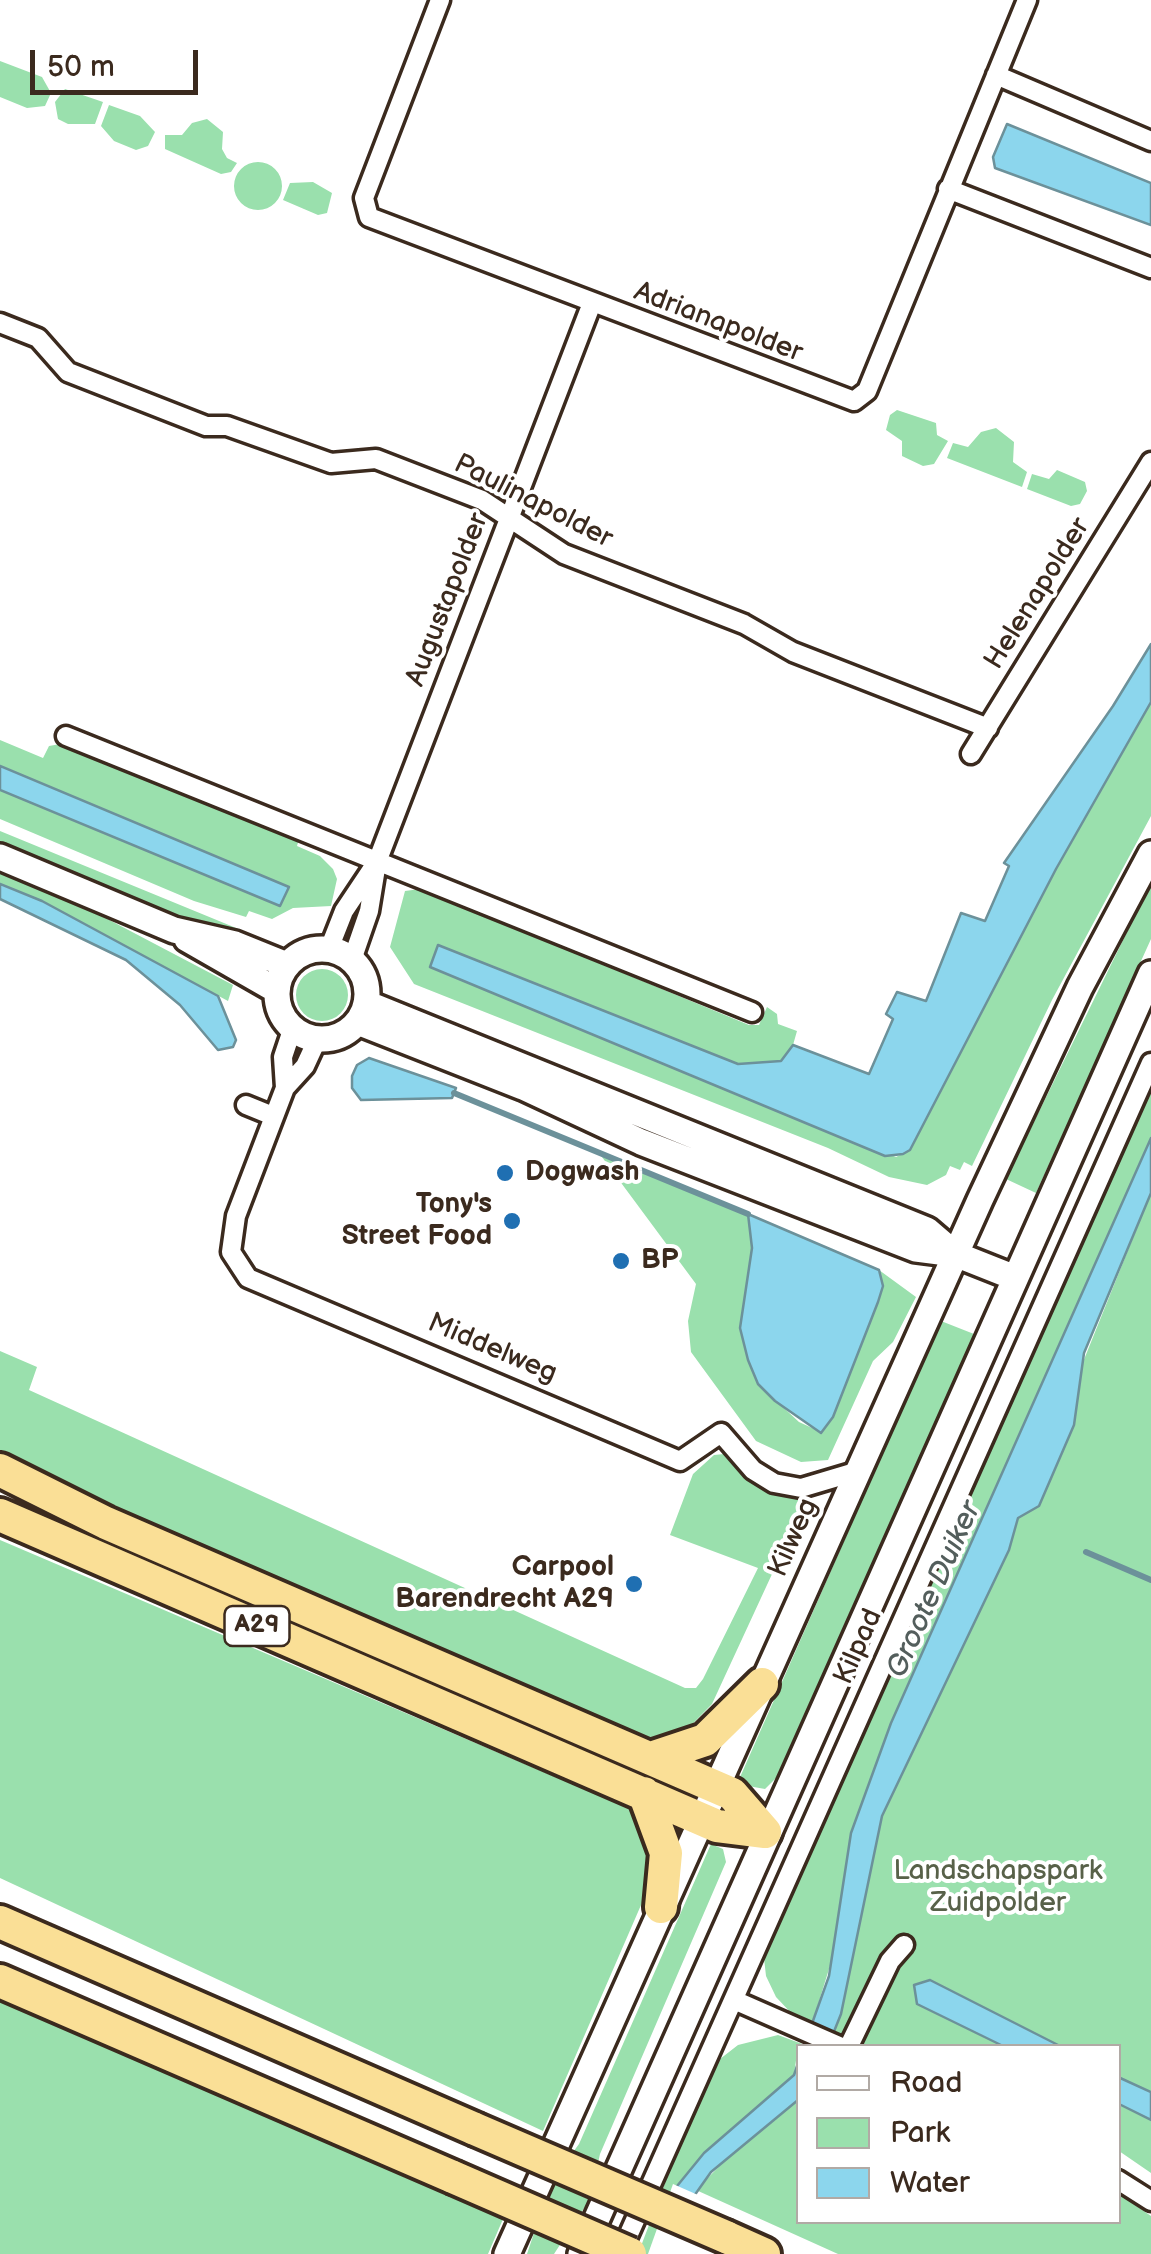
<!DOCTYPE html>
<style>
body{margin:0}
#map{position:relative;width:1151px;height:2254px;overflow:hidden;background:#fff;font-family:"Balsamiq Sans",sans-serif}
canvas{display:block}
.legend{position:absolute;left:796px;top:2044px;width:325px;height:180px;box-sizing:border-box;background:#fff;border:2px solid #b1aaa5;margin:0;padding:12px 18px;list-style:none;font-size:30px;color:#3b2a1e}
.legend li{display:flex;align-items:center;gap:20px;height:50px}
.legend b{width:50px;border:2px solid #b1aaa5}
.scale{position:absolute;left:30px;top:50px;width:168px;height:45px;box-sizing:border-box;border:5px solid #3b2a1e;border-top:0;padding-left:12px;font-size:30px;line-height:35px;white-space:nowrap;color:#3b2a1e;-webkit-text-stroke:8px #fff;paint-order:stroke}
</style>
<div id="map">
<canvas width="1151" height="2254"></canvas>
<ul class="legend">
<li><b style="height:12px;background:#fff"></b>Road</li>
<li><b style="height:28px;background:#9ae0ad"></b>Park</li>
<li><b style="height:28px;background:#8cd6ed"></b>Water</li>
</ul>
<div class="scale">50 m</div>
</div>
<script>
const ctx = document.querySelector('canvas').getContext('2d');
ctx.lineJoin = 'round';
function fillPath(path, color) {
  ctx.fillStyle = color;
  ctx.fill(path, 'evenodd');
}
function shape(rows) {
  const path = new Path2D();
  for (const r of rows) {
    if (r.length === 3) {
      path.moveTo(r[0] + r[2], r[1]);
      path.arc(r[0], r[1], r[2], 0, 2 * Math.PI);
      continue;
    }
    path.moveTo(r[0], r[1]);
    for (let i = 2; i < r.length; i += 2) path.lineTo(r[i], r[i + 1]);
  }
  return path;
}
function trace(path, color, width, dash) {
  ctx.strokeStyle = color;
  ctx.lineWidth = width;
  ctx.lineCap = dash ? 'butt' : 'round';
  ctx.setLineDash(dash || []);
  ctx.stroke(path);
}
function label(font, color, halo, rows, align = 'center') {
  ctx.font = font + ' "Balsamiq Sans",sans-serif';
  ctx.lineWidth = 8;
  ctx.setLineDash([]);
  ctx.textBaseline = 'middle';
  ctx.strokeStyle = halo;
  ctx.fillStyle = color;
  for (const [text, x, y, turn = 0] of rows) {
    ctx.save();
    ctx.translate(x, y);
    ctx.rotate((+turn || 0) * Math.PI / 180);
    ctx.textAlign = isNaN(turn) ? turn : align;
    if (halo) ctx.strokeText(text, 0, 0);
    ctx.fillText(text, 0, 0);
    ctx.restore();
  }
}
const green = shape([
 [0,61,42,77,51,93,45,106,27,108,0,97],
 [65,89,103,102,95,124,68,124,58,119,55,102],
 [109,105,140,116,155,132,148,146,136,150,114,141,101,126],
 [207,119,223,132,222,149,227,158,237,163,231,172,221,174,165,149,165,135,182,135,192,123],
 [258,186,24],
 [313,182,332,193,327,213,318,215,283,200,290,183],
 [897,410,936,423,937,435,948,441,934,464,923,466,902,456,902,441,886,430,890,415],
 [996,428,1014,442,1013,462,1027,472,1022,487,947,458,953,443,968,447,981,432],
 [1057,470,1085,482,1087,491,1080,504,1071,506,1027,489,1032,474,1049,479],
 [1151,702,1151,816,1052,1000,972,1166,964,1162,960,1170,950,1166,946,1175,927,1185,889,1177,828,1148,414,984,390,947,405,891,420,889,749,1025,759,1025,767,1007,777,1014,778,1024,797,1031,793,1045,781,1061,738,1064,439,946,431,967,896,1157,910,1150,1056,869],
 [0,740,43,758,49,746,66,743,299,839,297,846,320,856,333,869,337,879,331,906,293,908,272,919,249,911,246,917,194,901,0,819,0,790,280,906,289,888,0,766],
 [0,831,241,930,238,936,158,909,0,841],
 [0,870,58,893,233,985,228,1001,42,901,0,884],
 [1151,883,1151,939,1036,1193,1006,1179],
 [322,995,26],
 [1151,1084,1151,1138,891,1723,850,1841,1083,1362,1151,1193,1151,2173,1119,2151,1118,2046,864,2046,833,2034,841,2014,833,1956,812,2024,793,2015,776,1997,766,1976,764,1958],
 [599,1153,748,1214,752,1248,740,1328,758,1384,799,1422,821,1432,833,1416,878,1302,883,1286,879,1270,916,1297,893,1342,873,1361,828,1460,801,1462,756,1441,691,1352,688,1321,696,1284],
 [941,1321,974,1334,776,1778,765,1789,737,1784],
 [0,1351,37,1367,29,1390,685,1688,696,1688,703,1679,758,1568,670,1535,693,1474,714,1455,724,1454,809,1494,712,1704,671,1746,491,1678,0,1468],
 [0,1540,628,1808,639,1817,650,1834,651,1882,543,2131,0,1878],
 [711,1844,723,1849,726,1862,600,2154,590,2199,554,2254,527,2254,551,2182,579,2144],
 [0,2001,503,2219,488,2254,0,2254],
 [778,2035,805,2045,798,2046,794,2075,704,2153,673,2191,653,2254,638,2254,674,2159,720,2059,738,2045],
 [798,2100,798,2222,1118,2222,1119,2194,1151,2216,1151,2254,838,2254,696,2190,740,2145]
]);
const water = shape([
 [1007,124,1151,183,1151,225,995,168,993,157,1007,124],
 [1151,644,1151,702,1056,869,910,1150,903,1154,885,1156,430,967,438,945,738,1064,781,1061,793,1045,869,1074,893,1019,886,1014,897,992,926,1001,961,913,985,921,1009,866,1004,863,1113,706,1151,644],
 [0,766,289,887,280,906,0,790,0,766],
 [0,884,42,901,218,996,236,1040,233,1047,218,1050,180,1005,126,960,0,899,0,884],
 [369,1058,456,1088,452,1098,361,1100,352,1088,352,1076,357,1065,369,1058],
 [1151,1138,1151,1193,1084,1353,1074,1425,1039,1506,1018,1518,1009,1550,882,1816,841,2014,833,2034,828,2046,804,2046,829,1976,851,1833,891,1723,1151,1138],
 [748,1214,879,1270,883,1286,878,1302,833,1417,821,1433,775,1401,758,1384,748,1360,740,1328,752,1248,748,1214],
 [930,1980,1060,2046,1003,2046,917,2004,914,1985,930,1980],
 [798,2063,798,2100,711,2172,653,2254,673,2191,704,2153,794,2075,798,2063],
 [1118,2077,1151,2092,1151,2120,1119,2104,1118,2077]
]);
const pier = shape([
 [673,2184,698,2195,672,2254,648,2254]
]);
const stream = shape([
 [454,1093,748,1214],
 [1086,1552,1151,1580]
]);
const street = shape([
 [440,0,364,198,369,217,854,401,867,391,1027,0],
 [996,75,1151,141],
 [948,189,1151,268],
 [0,323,38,338,68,372,206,426,227,426,331,463,376,459,482,500,564,554,744,624,793,652,988,728],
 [66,736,752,1012],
 [971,754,1151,462],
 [329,949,344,911,374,866],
 [352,960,369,911,377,862,592,303],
 [317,1040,305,1066,285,1088,236,1216,231,1252,248,1278,680,1461,721,1433,753,1470,774,1483,801,1488,858,1471],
 [285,1088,283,1057,292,1030],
 [246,1105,273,1116],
 [734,2000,839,2046],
 [849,2046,890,1961,904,1945],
 [1118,2180,1151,2201],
 [620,2254,1151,1063]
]);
const secondary = shape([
 [0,857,174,930,235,944,287,965],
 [187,939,276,990],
 [322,994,45],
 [366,1003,927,1230,955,1254],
 [358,1022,523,1087,641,1142,916,1249,955,1254,1013,1277],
 [507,2254,980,1200,1080,987,1151,854],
 [581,2254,1151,974]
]);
const highway = shape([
 [0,1470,106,1523,732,1794,765,1832],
 [0,1515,717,1826,765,1832],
 [651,1758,705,1740,762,1684],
 [644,1793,666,1853,661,1907],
 [0,1922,475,2129],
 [0,1981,453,2177],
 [726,2237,764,2254]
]);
const highwayBridge = shape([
 [475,2129,726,2237],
 [453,2177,630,2254]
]);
const markers = [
 [505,1173,10,"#1f6fb2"],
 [512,1221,10,"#1f6fb2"],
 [621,1261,10,"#1f6fb2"],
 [634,1584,10,"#1f6fb2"]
];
const shields = [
 [257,1626,65]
];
const shieldNames = [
 ["A29",257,1626]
];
const streetNames = [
 ["Adrianapolder",718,323,21],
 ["Paulinapolder",533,502,27],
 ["Helenapolder",1038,594,-58],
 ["Augustapolder",448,600,-69],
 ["Middelweg",492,1349,23],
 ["Kilweg",794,1538,-66],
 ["Kilpad",859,1647,-66]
];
const poiNames = [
 ["Dogwash",525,1173],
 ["Tony's",492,1205,"right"],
 ["Street Food",492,1237,"right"],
 ["BP",641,1261],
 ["Carpool",614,1568,"right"],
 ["Barendrecht A29",614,1600,"right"]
];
const parkNames = [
 ["Landschapspark",998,1872],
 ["Zuidpolder",998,1904]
];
const waterNames = [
 ["Groote Duiker",935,1590,-66]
];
fillPath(green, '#9ae0ad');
fillPath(water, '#8cd6ed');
trace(water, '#6c919a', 2.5);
fillPath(pier, '#fff');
trace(stream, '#6c919a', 6);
trace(street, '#3b2a1e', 25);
trace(secondary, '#3b2a1e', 32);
trace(highway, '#3b2a1e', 40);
trace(street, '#fff', 18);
trace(secondary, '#fff', 25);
trace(highway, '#fadf96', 32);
trace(highwayBridge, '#3b2a1e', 40, []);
trace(highwayBridge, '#fadf96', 32);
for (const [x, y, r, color] of markers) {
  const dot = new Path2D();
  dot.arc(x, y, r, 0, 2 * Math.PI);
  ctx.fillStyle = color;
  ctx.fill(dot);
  trace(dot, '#fff', 4);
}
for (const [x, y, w] of shields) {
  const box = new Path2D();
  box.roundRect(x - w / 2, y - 20, w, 40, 8);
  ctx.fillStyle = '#fff';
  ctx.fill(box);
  trace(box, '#3b2a1e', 2.5);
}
label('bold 25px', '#3b2a1e', null, shieldNames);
label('28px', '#3b2a1e', '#fff', streetNames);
label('bold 28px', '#3b2a1e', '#fff', poiNames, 'left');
label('28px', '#586149', '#fff', parkNames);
label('italic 30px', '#535e5c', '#fff', waterNames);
</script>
